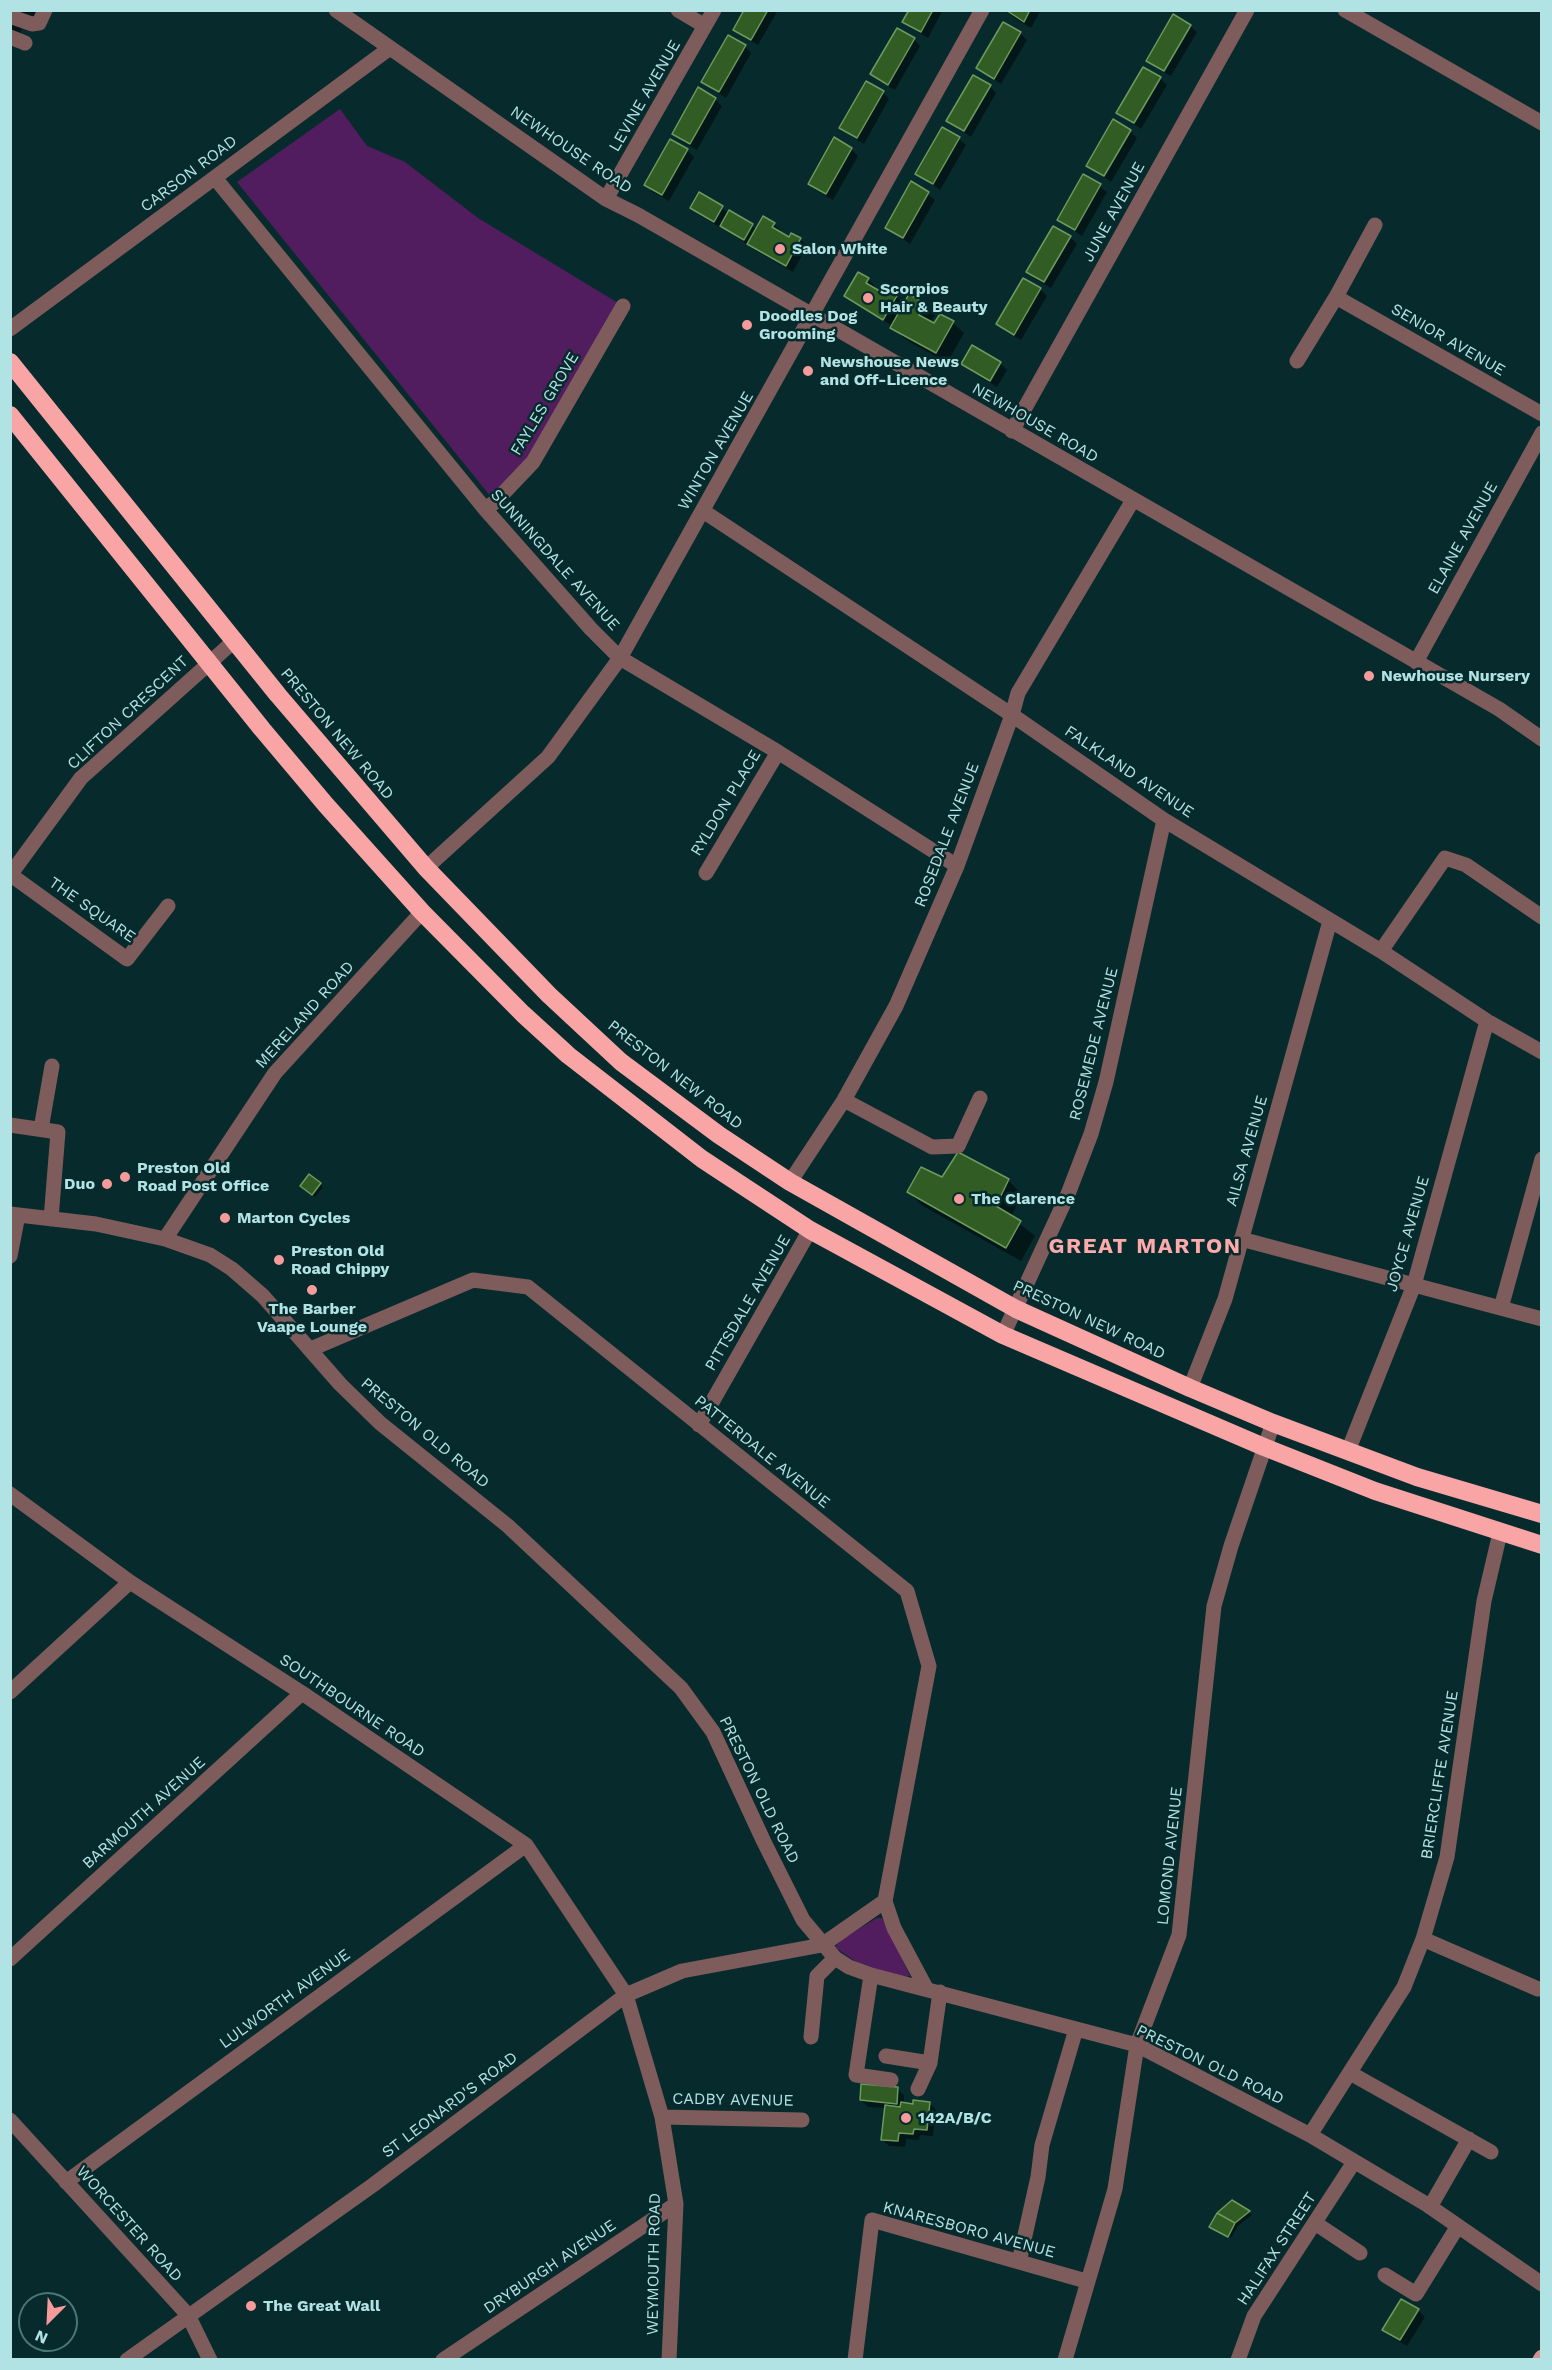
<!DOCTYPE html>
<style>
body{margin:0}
#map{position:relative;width:1552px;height:2370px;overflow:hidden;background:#072b2d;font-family:"Work Sans",sans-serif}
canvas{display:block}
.frame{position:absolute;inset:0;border:12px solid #b2e3e4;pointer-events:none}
.north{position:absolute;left:18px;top:2292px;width:60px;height:60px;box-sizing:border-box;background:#072b2d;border:2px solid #4b7576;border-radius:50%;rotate:204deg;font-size:16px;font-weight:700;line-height:24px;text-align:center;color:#b2e3e4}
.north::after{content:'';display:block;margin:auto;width:21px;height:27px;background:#f59b9c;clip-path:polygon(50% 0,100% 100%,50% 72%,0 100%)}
</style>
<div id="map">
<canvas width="1552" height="2370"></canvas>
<div class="frame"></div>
<div class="north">N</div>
</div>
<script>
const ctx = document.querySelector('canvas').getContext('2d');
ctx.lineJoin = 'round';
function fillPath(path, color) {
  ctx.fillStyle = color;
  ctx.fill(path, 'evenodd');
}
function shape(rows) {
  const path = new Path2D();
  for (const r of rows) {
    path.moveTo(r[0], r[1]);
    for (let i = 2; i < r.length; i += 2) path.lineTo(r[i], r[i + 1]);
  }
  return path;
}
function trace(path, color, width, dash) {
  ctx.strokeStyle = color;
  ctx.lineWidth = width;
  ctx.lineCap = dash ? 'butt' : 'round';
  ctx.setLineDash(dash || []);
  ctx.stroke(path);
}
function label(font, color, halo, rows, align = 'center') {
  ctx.font = font + ' "Work Sans",sans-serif';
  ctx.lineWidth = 5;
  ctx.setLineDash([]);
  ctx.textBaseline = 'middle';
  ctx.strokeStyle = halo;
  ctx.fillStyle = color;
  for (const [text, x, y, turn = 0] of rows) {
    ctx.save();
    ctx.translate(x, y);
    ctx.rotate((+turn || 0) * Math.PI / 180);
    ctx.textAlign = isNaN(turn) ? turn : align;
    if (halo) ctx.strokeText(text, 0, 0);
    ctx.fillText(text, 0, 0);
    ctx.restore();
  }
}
const green = shape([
 [340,109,367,146,405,162,478,218,623,306,533,462,495,502,237,182],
 [877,1918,882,1918,884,1921,910,1976,903,1977,859,1964,835,1947,842,1939]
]);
const shadow = shape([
 [10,10,46,10,41,23,26,18,20,33,10,29],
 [745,10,778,10,758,45,742,36,735,29],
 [910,10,943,10,928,38,911,28,904,21],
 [1008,10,1041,10,1031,28,1014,18],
 [1190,26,1197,32,1171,76,1155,67,1148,60],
 [1020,33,1027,40,1001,84,978,68],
 [914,39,920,46,895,90,879,81,872,74],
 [745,46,751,53,726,98,710,88,703,82],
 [1160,78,1167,85,1141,129,1118,113],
 [990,86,996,93,971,137,948,121],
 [883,92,889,99,864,144,848,134,841,127],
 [715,99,722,106,697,150,681,141,674,134],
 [1130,131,1137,138,1111,182,1088,166],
 [959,139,966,145,940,190,917,173],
 [851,149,858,156,833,200,816,190,810,184],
 [687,150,694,157,669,201,652,192,646,185],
 [1084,176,1107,192,1082,236,1058,220],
 [912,183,935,200,910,244,887,228],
 [700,195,757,230,774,224,781,231,779,233,790,239,792,235,800,239,807,246,793,272,756,251,722,226,721,228,699,215,692,208],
 [1070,237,1077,244,1051,288,1035,279,1028,272],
 [868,279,875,286,873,289,884,295,887,289,905,304,924,305,935,315,930,323,953,323,964,333,947,363,903,338,893,326,853,303,846,296],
 [1040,289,1047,296,1021,340,1005,331,998,324],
 [1000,363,1007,370,997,387,969,370,963,364],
 [943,1179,1008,1180,1022,1194,1011,1217,1035,1236,1021,1261,923,1206,908,1192],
 [320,1184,323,1187,315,1197,305,1189],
 [898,2089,904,2096,904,2104,914,2106,930,2103,936,2110,933,2136,920,2135,919,2140,906,2139,905,2147,889,2146,882,2139,886,2108,868,2107,861,2100],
 [1232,2202,1252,2215,1238,2226,1231,2238,1214,2229],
 [1418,2310,1425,2317,1407,2346,1390,2336,1384,2330]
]);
const building = shape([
 [744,10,768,10,751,40,733,30,744,10],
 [909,10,933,10,921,32,902,22,909,10],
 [1006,10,1030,10,1024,22,1006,10],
 [1173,14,1191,25,1164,71,1146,61,1173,14],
 [1003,22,1021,32,994,79,976,68,1003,22],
 [897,28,915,38,888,85,870,74,897,28],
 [728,35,746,45,719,92,701,82,728,35],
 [1143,67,1161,77,1134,123,1116,113,1143,67],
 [973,75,991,85,964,131,946,121,973,75],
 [866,81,884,91,857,138,839,128,866,81],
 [698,87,716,98,690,144,672,134,698,87],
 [1113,119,1131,130,1104,176,1086,166,1113,119],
 [942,127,960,137,933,184,915,174,942,127],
 [834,137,852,148,826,194,808,184,834,137],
 [670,139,688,149,662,195,644,185,670,139],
 [1083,174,1101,184,1075,230,1057,220,1083,174],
 [911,181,929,192,903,238,885,228,911,181],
 [699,192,723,206,714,222,690,208,699,192],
 [729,210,753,224,744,240,720,226,729,210],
 [763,216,775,223,772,227,789,237,791,233,801,238,786,266,747,244,763,216],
 [1053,226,1071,236,1044,282,1026,272,1053,226],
 [858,272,869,278,866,283,883,293,886,287,898,294,883,320,844,296,858,272],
 [1023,278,1041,288,1014,335,996,324,1023,278],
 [909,294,925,304,919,315,934,323,940,314,954,321,936,353,890,328,909,294],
 [972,345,1001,362,990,381,961,364,972,345],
 [958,1152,1009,1179,996,1206,1021,1221,1006,1248,907,1192,921,1167,942,1177,958,1152],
 [309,1174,321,1183,312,1195,300,1186,309,1174],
 [861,2084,898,2087,897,2104,860,2100,861,2084],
 [913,2100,930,2102,927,2130,914,2129,913,2134,899,2133,898,2141,881,2140,885,2105,900,2107,901,2102,913,2104,913,2100],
 [1232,2200,1250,2211,1235,2223,1217,2213,1232,2200],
 [1217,2213,1235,2223,1228,2237,1209,2227,1217,2213],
 [1401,2299,1419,2309,1400,2340,1382,2330,1401,2299]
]);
const minor = shape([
 [336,10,606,199,638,215,1499,709,1542,739],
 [678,10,705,26],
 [1345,10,1542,123],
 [12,17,32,24,39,23,45,10],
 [10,37,25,43],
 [215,178,485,509,591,629,620,658,778,752,957,866],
 [606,199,714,10],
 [1336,297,1375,225],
 [10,329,390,48],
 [1297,361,1336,297,1542,414],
 [1012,431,1247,10],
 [485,509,495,502,533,462,623,306],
 [703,511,1012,715,1164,820,1381,951,1487,1021,1542,1052],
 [1416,662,1542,433],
 [426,868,548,757,620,658,982,10],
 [706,873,778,752],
 [10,875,81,778,234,641],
 [11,875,127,959,168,906],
 [1381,951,1445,858,1466,865,1542,917],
 [844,1100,932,1147,958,1146,980,1098],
 [10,1125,58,1132,51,1219],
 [41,1129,52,1066],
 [790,1182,844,1100,896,1006,957,866,1012,715,1018,693,1133,500],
 [10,1214,96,1224,165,1239,210,1255,232,1269,263,1296,340,1384,380,1423,508,1526,681,1688,713,1732,764,1842,803,1920,835,1958,849,1967,871,1975,1137,2045,1310,2135,1426,2204,1542,2284],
 [165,1239,275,1073,422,912],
 [1241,1239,1542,1319],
 [10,1256,18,1215],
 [1501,1308,1542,1159],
 [1003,1335,1068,1194,1091,1134,1106,1082,1164,820],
 [311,1349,473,1280,528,1287,907,1591,929,1666,885,1901,894,1928,926,1988],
 [1190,1388,1225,1299,1330,921],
 [699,1425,810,1230],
 [1348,1451,1414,1285,1487,1021],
 [10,1494,130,1582,302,1693,526,1845,626,1995,662,2117,676,2204,669,2360],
 [10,1692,130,1582],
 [1423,1939,1538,1989],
 [10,1959,302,1693],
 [871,1975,856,2075,891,2080],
 [811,2037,817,1976,835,1958],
 [886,2056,930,2063,940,1992],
 [1350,2073,1491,2152],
 [918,2089,930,2063],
 [662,2117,802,2120],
 [10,2120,188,2315,210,2360],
 [1310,2135,1404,1987,1423,1939,1447,1857,1484,1601,1500,1533],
 [66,2182,526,1845],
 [1430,2207,1469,2139],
 [1315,2223,1360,2253],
 [1019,2262,1038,2177,1042,2145,1076,2029],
 [1385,2275,1416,2294,1458,2226],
 [127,2360,373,2185,626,1995,682,1971,822,1945,885,1901],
 [443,2360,676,2204],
 [855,2360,872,2220,1086,2281],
 [1065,2360,1115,2189,1137,2045,1179,1935,1214,1606,1231,1546,1273,1423],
 [1238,2360,1254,2316,1354,2162]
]);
const major = shape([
 [1540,2360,1542,2357]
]);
const highway = shape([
 [10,362,278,695,426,868,549,995,621,1062,719,1135,790,1182,1016,1309,1190,1388,1273,1423,1417,1477,1542,1514],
 [10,415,262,729,326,805,422,912,523,1014,568,1055,702,1159,810,1230,1003,1335,1264,1447,1375,1491,1542,1545]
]);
const markers = [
 [780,249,6,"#f59b9c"],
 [868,298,6,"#f59b9c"],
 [747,325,6,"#f59b9c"],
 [808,371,6,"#f59b9c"],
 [1369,676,6,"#f59b9c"],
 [125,1177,6,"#f59b9c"],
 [107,1184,6,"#f59b9c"],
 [959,1199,6,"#f59b9c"],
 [225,1218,6,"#f59b9c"],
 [279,1260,6,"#f59b9c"],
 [312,1290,6,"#f59b9c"],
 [906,2118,6,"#f59b9c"],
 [251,2306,6,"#f59b9c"]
];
const streetNames = [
 ["LEVINE AVENUE",645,96,-60],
 ["NEWHOUSE ROAD",571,150,34],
 ["CARSON ROAD",189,174,-37],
 ["JUNE AVENUE",1114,212,-61],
 ["SENIOR AVENUE",1448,340,30],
 ["FAYLES GROVE",545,404,-59],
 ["NEWHOUSE ROAD",1035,423,30],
 ["WINTON AVENUE",716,451,-60],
 ["ELAINE AVENUE",1463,538,-61],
 ["SUNNINGDALE AVENUE",555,560,48],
 ["CLIFTON CRESCENT",128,713,-43],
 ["PRESTON NEW ROAD",337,734,50],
 ["FALKLAND AVENUE",1129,772,34],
 ["RYLDON PLACE",726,803,-59],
 ["ROSEDALE AVENUE",947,835,-69],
 ["THE SQUARE",92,910,35],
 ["MERELAND ROAD",305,1015,-48],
 ["ROSEMEDE AVENUE",1094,1044,-76],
 ["PRESTON NEW ROAD",675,1075,38],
 ["AILSA AVENUE",1247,1151,-74],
 ["JOYCE AVENUE",1408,1234,-74],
 ["PITTSDALE AVENUE",748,1303,-60],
 ["PRESTON NEW ROAD",1089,1320,25],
 ["PRESTON OLD ROAD",425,1433,40],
 ["PATTERDALE AVENUE",762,1452,39],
 ["SOUTHBOURNE ROAD",352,1706,34],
 ["BRIERCLIFFE AVENUE",1440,1775,-81],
 ["PRESTON OLD ROAD",759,1790,64],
 ["BARMOUTH AVENUE",144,1813,-42],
 ["LOMOND AVENUE",1170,1856,-84],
 ["LULWORTH AVENUE",285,1999,-36],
 ["PRESTON OLD ROAD",1210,2065,26],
 ["CADBY AVENUE",733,2100,1],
 ["ST LEONARD'S ROAD",450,2105,-37],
 ["WORCESTER ROAD",129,2224,48],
 ["KNARESBORO AVENUE",969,2230,15],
 ["HALIFAX STREET",1277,2249,-57],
 ["WEYMOUTH ROAD",654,2264,-89],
 ["DRYBURGH AVENUE",550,2267,-34]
];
const poiNames = [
 ["Salon White",792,249],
 ["Scorpios",880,289],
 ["Hair & Beauty",880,307],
 ["Doodles Dog",759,316],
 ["Grooming",759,334],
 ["Newshouse News",820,362],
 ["and Off-Licence",820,380],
 ["Newhouse Nursery",1381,676],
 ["Preston Old",137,1168],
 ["Road Post Office",137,1186],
 ["Duo",95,1184,"right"],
 ["The Clarence",971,1199],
 ["Marton Cycles",237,1218],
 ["Preston Old",291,1251],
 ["Road Chippy",291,1269],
 ["The Barber",312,1309,"center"],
 ["Vaape Lounge",312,1327,"center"],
 ["142A/B/C",918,2118],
 ["The Great Wall",263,2306]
];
const districtNames = [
 ["GREAT MARTON",1145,1247]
];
fillPath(green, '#521d5f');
fillPath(shadow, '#0007');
fillPath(building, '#315d24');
trace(building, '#6b9a5e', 1.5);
trace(minor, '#7e5c5b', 15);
trace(major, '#d69091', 15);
trace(highway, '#f9a5a6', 18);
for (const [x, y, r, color] of markers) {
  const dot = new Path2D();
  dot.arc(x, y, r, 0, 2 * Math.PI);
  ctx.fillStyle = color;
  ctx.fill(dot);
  trace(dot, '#072b2d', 2);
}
label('16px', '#b2e3e4', '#072b2d', streetNames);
label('bold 16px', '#b2e3e4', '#072b2d', poiNames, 'left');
ctx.letterSpacing = '1.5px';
label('bold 22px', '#fea9aa', '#072b2d', districtNames);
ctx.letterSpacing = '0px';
</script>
